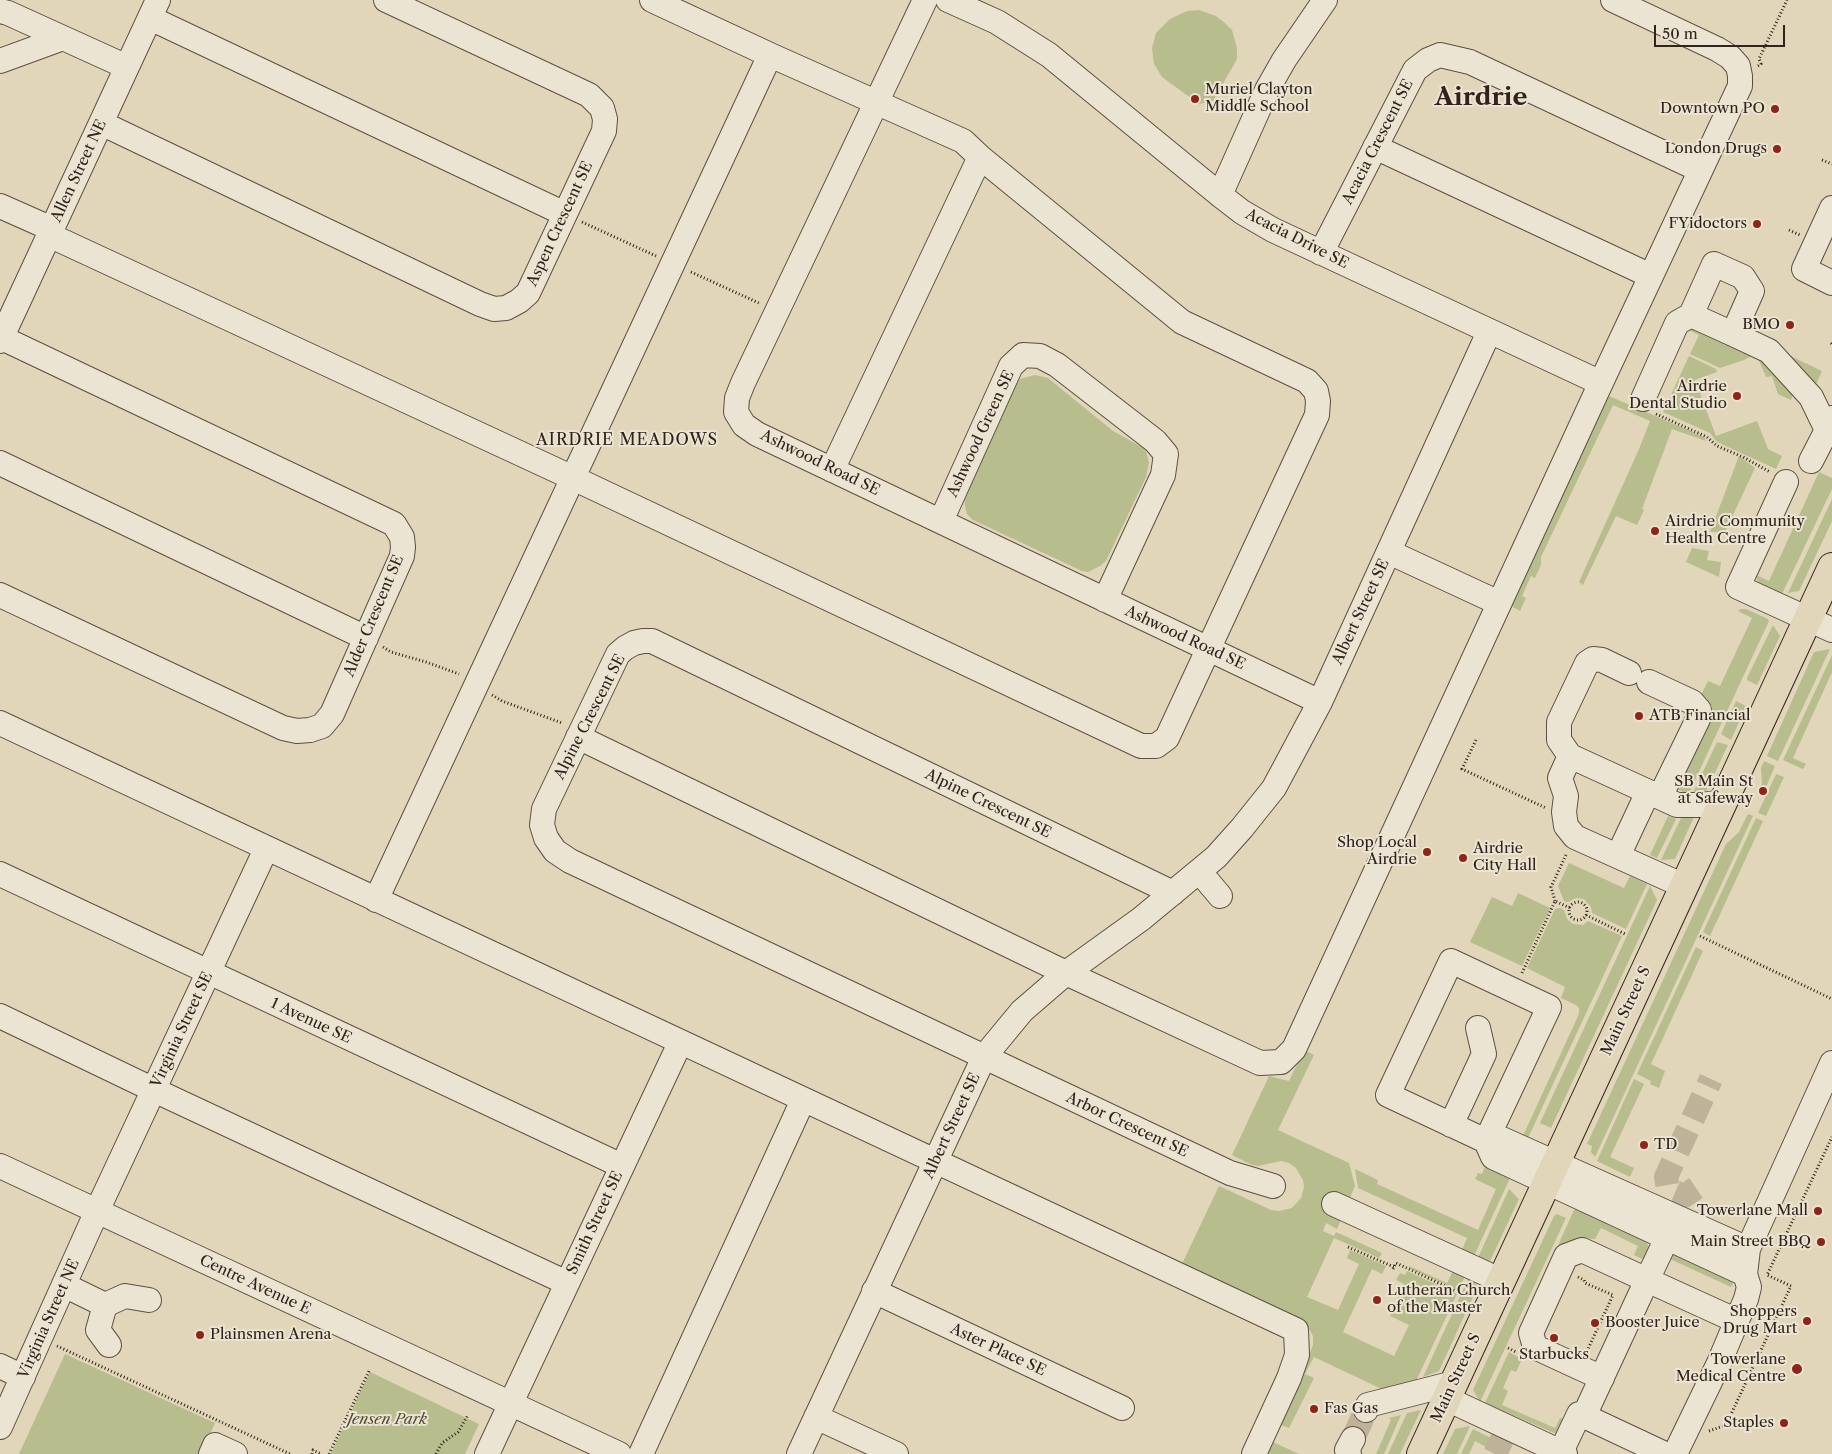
<!DOCTYPE html>
<style>
body{margin:0}
#map{position:relative;width:1832px;height:1454px;overflow:hidden;background:#e1d6b9;font-family:"Libre Caslon Text",serif}
canvas{display:block}
.scale{position:absolute;left:1654px;top:25px;width:131px;height:22px;box-sizing:border-box;border:2px solid #31221b;border-top:0;padding-left:6px;font-size:15px;line-height:18px;white-space:nowrap;color:#31221b;-webkit-text-stroke:4px #ece4d2;paint-order:stroke}
</style>
<div id="map">
<canvas width="1832" height="1454"></canvas>
<div class="scale">50 m</div>
</div>
<script>
const ctx = document.querySelector('canvas').getContext('2d');
ctx.lineJoin = 'round';
function fillPath(path, color) {
  ctx.fillStyle = color;
  ctx.fill(path, 'evenodd');
}
function shape(rows) {
  const path = new Path2D();
  for (const r of rows) {
    if (r.length === 3) {
      path.moveTo(r[0] + r[2], r[1]);
      path.arc(r[0], r[1], r[2], 0, 2 * Math.PI);
      continue;
    }
    path.moveTo(r[0], r[1]);
    for (let i = 2; i < r.length; i += 2) path.lineTo(r[i], r[i + 1]);
  }
  return path;
}
function trace(path, color, width, dash) {
  ctx.strokeStyle = color;
  ctx.lineWidth = width;
  ctx.lineCap = dash ? 'butt' : 'round';
  ctx.setLineDash(dash || []);
  ctx.stroke(path);
}
function label(font, color, halo, rows, align = 'center') {
  ctx.font = font + ' "Libre Caslon Text",serif';
  ctx.lineWidth = 4;
  ctx.setLineDash([]);
  ctx.textBaseline = 'middle';
  ctx.strokeStyle = halo;
  ctx.fillStyle = color;
  for (const [text, x, y, turn = 0] of rows) {
    ctx.save();
    ctx.translate(x, y);
    ctx.rotate((+turn || 0) * Math.PI / 180);
    ctx.textAlign = isNaN(turn) ? turn : align;
    if (halo) ctx.strokeText(text, 0, 0);
    ctx.fillText(text, 0, 0);
    ctx.restore();
  }
}
const green = shape([
 [1199,10,1216,16,1225,23,1232,30,1237,48,1237,59,1213,101,1199,104,1162,77,1154,64,1152,48,1156,33,1170,19,1187,11],
 [1688,324,1754,355,1744,360,1720,368,1690,354,1699,335,1686,329],
 [1780,351,1822,371,1815,387],
 [1689,356,1716,369,1717,372,1695,380,1716,436,1757,421,1768,449,1782,456,1776,469,1717,442,1710,433,1663,412],
 [1757,356,1765,360,1793,393,1791,400,1778,394,1772,376,1766,377],
 [1035,375,1048,378,1113,431,1145,449,1147,455,1149,462,1146,477,1106,561,1100,566,1088,572,1082,571,973,520,967,514,965,506,964,497,965,491,1017,383,1020,379],
 [1609,396,1704,437,1706,441,1672,429,1642,509,1644,510,1637,525,1616,516,1583,585,1579,582,1639,449,1650,421,1613,405,1541,557,1541,565,1535,578,1531,576,1522,596,1526,598,1520,611,1511,606],
 [1739,456,1755,468,1725,532,1710,532],
 [1819,472,1832,478,1832,489,1783,592,1781,593,1758,582,1756,575,1769,581],
 [1832,499,1832,521,1799,591,1788,593],
 [1692,548,1709,551,1707,560,1721,562,1719,577,1686,562],
 [1741,609,1746,609,1768,619,1769,621,1689,793,1683,792,1676,788,1711,710,1708,703,1704,701,1705,697,1701,695,1708,681,1720,686,1752,618,1738,611],
 [1773,625,1780,636,1757,685,1747,680,1747,678],
 [1830,649,1778,761,1767,756,1814,652],
 [1832,655,1832,672,1793,758,1806,764,1803,769,1783,760],
 [1736,701,1746,706,1731,740,1721,734],
 [1717,742,1728,745,1705,794,1692,795],
 [1764,761,1775,766,1763,794,1759,792,1762,784,1761,768],
 [1776,774,1784,777,1766,816,1758,813],
 [1748,814,1753,816,1595,1157,1591,1152,1592,1146,1587,1144,1726,844,1739,832],
 [1668,816,1676,819,1657,858,1650,855],
 [1694,817,1675,859,1661,860,1681,818],
 [1756,818,1763,821,1710,936,1703,932],
 [1569,863,1624,888,1630,876,1647,884,1626,929,1592,913,1591,907,1584,899,1576,898,1568,902,1564,901,1558,886],
 [1650,886,1657,900,1551,1128,1540,1123],
 [1518,893,1550,908,1522,966,1470,942,1492,897,1512,906],
 [1560,908,1564,910,1567,919,1573,924,1583,925,1588,921,1622,936,1527,1140,1522,1138,1579,1014,1579,1008,1576,1005,1561,998,1565,987,1527,968,1555,909],
 [1696,947,1703,951,1651,1064,1665,1071,1659,1088,1650,1084,1651,1081,1637,1074],
 [1304,1050,1314,1055,1278,1130,1349,1163,1355,1186,1337,1229,1326,1223,1323,1231,1334,1236,1336,1232,1382,1253,1379,1258,1334,1238,1307,1297,1338,1310,1359,1264,1347,1258,1350,1250,1386,1266,1382,1274,1372,1269,1343,1332,1394,1356,1409,1325,1390,1316,1404,1284,1396,1280,1400,1273,1405,1275,1407,1271,1457,1294,1416,1381,1388,1392,1314,1357,1305,1374,1314,1378,1289,1428,1281,1425,1273,1442,1299,1454,1262,1454,1309,1355,1313,1345,1313,1336,1309,1329,1180,1268,1219,1186,1271,1210,1279,1211,1292,1208,1301,1198,1304,1187,1303,1180,1296,1168,1289,1163,1281,1161,1258,1166,1252,1165,1232,1155,1269,1076,1289,1081],
 [1634,1079,1644,1084,1610,1157,1634,1168,1630,1177,1597,1161],
 [1486,1164,1511,1176,1473,1258,1462,1250,1467,1238,1358,1188,1355,1169,1378,1180,1377,1184,1478,1230,1496,1189,1475,1179,1478,1173,1482,1174],
 [1509,1189,1519,1199,1490,1261,1477,1260],
 [1577,1208,1645,1239,1649,1247,1649,1254,1647,1257,1642,1259,1634,1255,1638,1246,1601,1228,1595,1239,1577,1238,1555,1252,1574,1210],
 [1557,1214,1566,1218,1480,1402,1473,1390,1554,1216],
 [1668,1250,1734,1281,1731,1287,1670,1259],
 [1409,1266,1447,1283,1454,1269,1466,1275,1458,1290,1409,1268],
 [1469,1277,1478,1286,1439,1371,1423,1377],
 [1509,1352,1522,1359,1516,1372,1511,1370,1503,1388,1508,1391,1502,1405,1555,1428,1560,1418,1567,1421,1560,1434,1554,1433,1485,1403],
 [65,1354,215,1423,201,1454,19,1454],
 [370,1372,479,1424,465,1454,331,1454],
 [1421,1410,1400,1454,1388,1454,1407,1413],
 [1401,1415,1384,1454,1376,1454,1391,1420,1389,1418],
 [1470,1426,1457,1454,1443,1454,1455,1429],
 [1473,1429,1489,1437,1491,1441,1488,1448,1475,1441,1469,1454,1461,1454]
]);
const minorTunnel = shape([
 [1696,1188,1684,1196,1668,1189,1666,1177,1711,1079],
 [1353,1439,1366,1410],
 [1495,1454,1508,1427]
]);
const path = shape([
 [1758,66,1761,64,1759,59,1787,0],
 [1822,160,1832,164],
 [582,222,656,256],
 [1789,230,1800,235],
 [691,272,761,304],
 [1831,343,1832,344],
 [1656,414,1707,437,1717,446,1743,457,1770,472],
 [383,647,391,652,426,662,459,674],
 [492,695,502,701,562,723],
 [1476,740,1462,769,1546,808],
 [1555,901,1551,887,1566,855],
 [1578,911,9],
 [1586,915,1625,934],
 [1700,936,1832,999],
 [1522,973,1555,901,1570,908],
 [1348,1247,1394,1267],
 [1393,1269,1396,1263,1460,1293],
 [1578,1277,1584,1280,1585,1283,1613,1295,1587,1351],
 [57,1346,290,1454],
 [1508,1348,1516,1352],
 [1709,1431,1726,1425,1791,1286,1767,1275,1832,1137],
 [312,1454,313,1450,321,1454],
 [329,1454,370,1369],
 [436,1454,442,1443,458,1432,468,1415]
]);
const minor = shape([
 [925,0,743,383,737,398,736,412,744,425,757,434,1320,702],
 [948,0,997,22,1049,55,1220,195,1242,212,1273,230,1601,383],
 [0,11,8,13,127,67],
 [150,18,565,214],
 [770,55,963,141,980,157,832,470],
 [0,61,63,38],
 [101,123,480,304,494,309,506,308,519,301,528,293,604,131,605,119,602,108,589,95,386,0],
 [1375,147,1651,276],
 [1220,195,1267,90,1284,60,1325,0],
 [0,206,52,229],
 [1832,208,1804,269,1832,283],
 [49,235,573,478,1141,746,1156,746,1167,738,1317,415,1318,401,1316,391,1307,381,1182,322,980,157],
 [1321,253,1415,70,1428,60,1440,55,1470,62,1700,170],
 [1733,334,1752,291,1743,277,1714,264,1691,315,1733,334,1769,351,1811,397,1827,430,1832,418],
 [0,337,394,524,402,537,403,547,402,556,332,714,322,726,310,730,297,731,283,728,0,595],
 [0,341,158,0],
 [1643,399,1677,323,1691,315],
 [1811,461,1827,430,1832,432],
 [0,463,366,638],
 [1786,482,1738,587,1832,630],
 [941,521,1011,366,1023,355,1040,356,1057,365,1155,441,1166,454,1163,475,1105,600],
 [1389,552,1499,603],
 [1629,673,1602,660,1593,659,1587,663,1559,722,1559,740,1570,756,1677,805,1702,805,1723,802],
 [1649,682,1692,702,1699,710,1698,719,1660,797],
 [0,723,1296,1330,1297,1355,1289,1378,1254,1454],
 [578,737,1066,973,1260,1063,1281,1062,1294,1049,1599,387,1740,86,1740,76,1738,66,1730,57,1717,49,1613,0],
 [1570,756,1560,778,1566,796,1564,812,1566,826,1575,837,1684,886],
 [1618,856,1648,792],
 [1199,871,1220,896],
 [0,874,622,1166],
 [1173,893,652,641,643,641,634,643,625,648,618,654,544,809,542,825,546,838,555,851,570,861,1230,1173,1273,1186],
 [376,900,770,55,652,0],
 [0,1016,154,1090,567,1283],
 [1451,1125,1484,1054,1478,1028],
 [0,1166,619,1454],
 [1334,1204,1502,1281],
 [1745,1274,1493,1157,1486,1141,1549,1007,1451,961,1388,1095,1486,1141,1502,1139,1748,1249],
 [64,1285,105,1305,125,1296,149,1300],
 [874,1291,1122,1408],
 [105,1305,98,1330,109,1345],
 [0,1366,23,1377],
 [1602,1378,1535,1347,1531,1333,1566,1256,1582,1250,1647,1280,1667,1238],
 [1447,1399,1565,1454],
 [1366,1410,1368,1405,1454,1383],
 [816,1417,896,1454],
 [0,1427,97,1211,266,849],
 [1561,1452,1579,1414],
 [211,1454,215,1445,235,1454],
 [487,1454,680,1043],
 [641,1454,803,1100],
 [799,1454,984,1057,1022,1011,1066,973,1141,919,1216,857,1242,828,1274,788,1320,702,1489,332],
 [1349,1454,1347,1450,1353,1439],
 [1665,1454,1584,1416,1647,1280,1737,1321],
 [1675,1454,1719,1363,1746,1299,1749,1287,1745,1274,1748,1249,1832,1063]
]);
const major = shape([
 [1421,1454,1832,567]
]);
const markers = [
 [1195,99,5,"#8f2418"],
 [1775,109,5,"#8f2418"],
 [1777,149,5,"#8f2418"],
 [1757,224,5,"#8f2418"],
 [1790,325,5,"#8f2418"],
 [1737,396,5,"#8f2418"],
 [1655,531,5,"#8f2418"],
 [1639,716,5,"#8f2418"],
 [1763,791,5,"#8f2418"],
 [1427,852,5,"#8f2418"],
 [1463,858,5,"#8f2418"],
 [1644,1145,5,"#8f2418"],
 [1818,1211,5,"#8f2418"],
 [1821,1242,5,"#8f2418"],
 [1377,1300,5,"#8f2418"],
 [1807,1321,5,"#8f2418"],
 [1595,1323,5,"#8f2418"],
 [200,1335,5,"#8f2418"],
 [1554,1338,5,"#8f2418"],
 [1797,1369,6,"#8f2418"],
 [1314,1409,5,"#8f2418"],
 [1784,1423,5,"#8f2418"]
];
const poiNames = [
 ["Muriel Clayton",1205,90,"left"],
 ["Middle School",1205,107,"left"],
 ["Downtown PO",1765,109],
 ["London Drugs",1767,149],
 ["FYidoctors",1747,224],
 ["BMO",1780,325],
 ["Airdrie",1727,387],
 ["Dental Studio",1727,404],
 ["Airdrie Community",1665,522,"left"],
 ["Health Centre",1665,539,"left"],
 ["ATB Financial",1649,716,"left"],
 ["SB Main St",1753,782],
 ["at Safeway",1753,799],
 ["Shop Local",1417,843],
 ["Airdrie",1417,860],
 ["Airdrie",1473,849,"left"],
 ["City Hall",1473,866,"left"],
 ["TD",1654,1145,"left"],
 ["Towerlane Mall",1808,1211],
 ["Main Street BBQ",1811,1242],
 ["Lutheran Church",1387,1291,"left"],
 ["of the Master",1387,1308,"left"],
 ["Shoppers",1797,1312],
 ["Drug Mart",1797,1329],
 ["Booster Juice",1605,1323,"left"],
 ["Plainsmen Arena",210,1335,"left"],
 ["Starbucks",1554,1355,"center"],
 ["Towerlane",1786,1360],
 ["Medical Centre",1786,1377],
 ["Fas Gas",1324,1409,"left"],
 ["Staples",1774,1423]
];
const streetNames = [
 ["Acacia Crescent SE",1378,142,-63],
 ["Allen Street NE",79,171,-65],
 ["Aspen Crescent SE",560,224,-65],
 ["Acacia Drive SE",1297,239,27],
 ["Ashwood Green SE",981,434,-65],
 ["Ashwood Road SE",820,463,26],
 ["Albert Street SE",1361,612,-65],
 ["Alder Crescent SE",374,616,-67],
 ["Ashwood Road SE",1185,638,25],
 ["Alpine Crescent SE",590,717,-63],
 ["Alpine Crescent SE",988,804,26],
 ["Main Street S",1626,1011,-65],
 ["1 Avenue SE",311,1021,25],
 ["Virginia Street SE",182,1030,-65],
 ["Arbor Crescent SE",1127,1125,25],
 ["Albert Street SE",952,1126,-65],
 ["Smith Street SE",595,1223,-65],
 ["Centre Avenue E",255,1285,25],
 ["Virginia Street NE",49,1319,-66],
 ["Aster Place SE",998,1350,25],
 ["Main Street S",1456,1378,-65]
];
const parkNames = [
 ["Jensen Park",387,1420]
];
const neighbourhoodNames = [
 ["AIRDRIE MEADOWS",627,440]
];
const townNames = [
 ["Airdrie",1481,98]
];
fillPath(green, '#b7bd8c');
trace(minorTunnel, '#beb299', 24, [24, 12]);
trace(minor, '#5d4f42', 26);
trace(major, '#31221b', 30);
trace(path, '#31221b', 3, [1, 2.5]);
trace(minor, '#ece4d2', 24);
trace(major, '#e1d6b9', 28);
for (const [x, y, r, color] of markers) {
  const dot = new Path2D();
  dot.arc(x, y, r, 0, 2 * Math.PI);
  ctx.fillStyle = color;
  ctx.fill(dot);
  trace(dot, '#ece4d2', 2);
}
label('15px', '#31221b', '#ece4d2', poiNames, 'right');
label('15px', '#31221b', '#ece4d2', streetNames);
label('italic 15px', '#524937', '#ece4d2', parkNames);
ctx.letterSpacing = '1px';
label('16px', '#31221b', '#ece4d2', neighbourhoodNames);
ctx.letterSpacing = '0px';
label('bold 25px', '#31221b', '#ece4d2', townNames);
</script>
